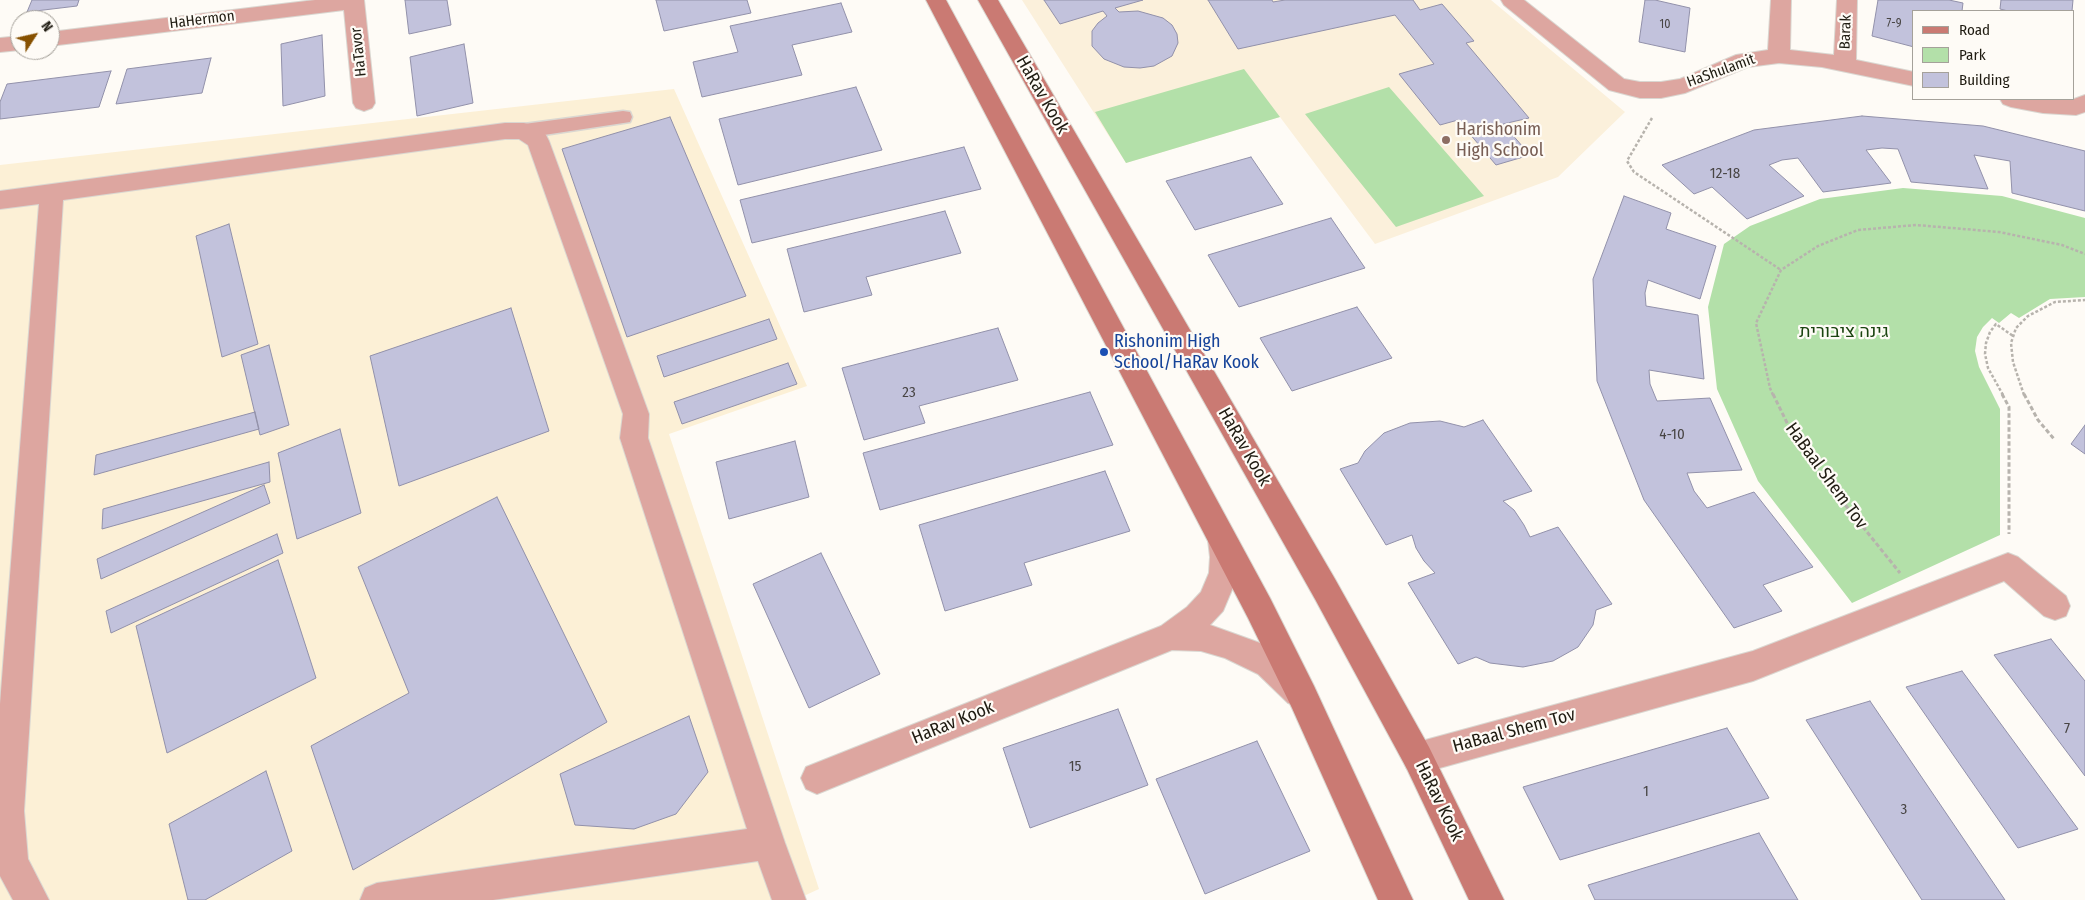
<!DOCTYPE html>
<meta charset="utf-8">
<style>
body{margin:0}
#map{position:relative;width:2085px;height:900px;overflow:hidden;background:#fefbf6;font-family:"Fira Sans Condensed",sans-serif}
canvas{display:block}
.legend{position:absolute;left:1912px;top:10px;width:162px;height:90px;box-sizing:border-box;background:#fefbf6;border:1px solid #a5a19a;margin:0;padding:6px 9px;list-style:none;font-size:15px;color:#1f1b11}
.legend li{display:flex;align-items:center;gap:10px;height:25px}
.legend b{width:25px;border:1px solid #a5a19a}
.north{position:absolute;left:10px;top:10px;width:50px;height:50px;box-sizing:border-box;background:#fefbf6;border:1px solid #a5a19a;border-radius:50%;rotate:55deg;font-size:14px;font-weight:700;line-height:20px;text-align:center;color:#1f1b11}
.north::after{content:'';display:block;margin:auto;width:18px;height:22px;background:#875100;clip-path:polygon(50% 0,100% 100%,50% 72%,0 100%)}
</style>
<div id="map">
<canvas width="2085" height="900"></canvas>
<ul class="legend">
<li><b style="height:6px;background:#ca7a73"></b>Road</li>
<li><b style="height:14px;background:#b3e0a9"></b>Park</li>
<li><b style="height:14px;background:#c2c2dc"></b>Building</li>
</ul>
<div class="north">N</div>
</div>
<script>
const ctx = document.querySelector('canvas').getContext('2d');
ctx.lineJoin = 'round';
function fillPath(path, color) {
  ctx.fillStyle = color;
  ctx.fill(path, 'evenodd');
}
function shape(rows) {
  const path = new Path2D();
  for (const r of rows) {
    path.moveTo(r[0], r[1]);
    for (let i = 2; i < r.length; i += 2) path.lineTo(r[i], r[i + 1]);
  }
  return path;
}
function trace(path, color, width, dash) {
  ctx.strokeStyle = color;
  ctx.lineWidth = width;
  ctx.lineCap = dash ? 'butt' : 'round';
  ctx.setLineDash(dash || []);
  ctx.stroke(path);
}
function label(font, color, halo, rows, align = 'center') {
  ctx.font = font + ' "Fira Sans Condensed",Heebo,sans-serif';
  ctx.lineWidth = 4.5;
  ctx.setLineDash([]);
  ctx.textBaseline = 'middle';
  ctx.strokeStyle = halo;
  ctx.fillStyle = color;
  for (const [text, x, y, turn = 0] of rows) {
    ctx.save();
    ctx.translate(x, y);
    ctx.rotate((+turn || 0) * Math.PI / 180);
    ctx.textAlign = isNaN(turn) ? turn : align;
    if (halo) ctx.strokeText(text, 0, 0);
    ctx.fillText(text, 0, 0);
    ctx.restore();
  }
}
const built = shape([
 [674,89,807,386,669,434,819,889,795,900,0,900,0,165]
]);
const education = shape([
 [1022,0,1491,0,1625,112,1558,177,1375,244,1280,117,1126,163]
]);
const green = shape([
 [1244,69,1280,117,1126,163,1095,112],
 [1389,87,1484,196,1396,227,1305,114],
 [1903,188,2002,196,2085,218,2085,297,2050,299,2019,318,2011,313,1999,323,1992,318,1983,327,1977,337,1975,351,1979,367,2000,409,2000,535,1852,603,1758,481,1717,389,1708,307,1724,244,1750,226,1820,199]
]);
const building = shape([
 [32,0,79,0,77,6,27,12,32,0],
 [405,0,447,0,451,25,409,34,405,0],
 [656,0,747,0,751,13,664,31,656,0],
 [1044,0,1143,0,1115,8,1119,12,1138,11,1163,18,1172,25,1177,34,1178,43,1172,56,1154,66,1140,68,1124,67,1104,59,1092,46,1092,31,1098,23,1107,16,1103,11,1060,24,1044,0],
 [1208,0,1272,0,1273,2,1285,0,1413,0,1420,10,1442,4,1474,41,1466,43,1529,118,1503,124,1530,155,1496,165,1458,120,1440,125,1399,74,1434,64,1395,15,1238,49,1208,0],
 [1645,0,1655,0,1690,8,1685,52,1639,42,1645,0],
 [1878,0,1949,0,1963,3,1962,11,1914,11,1914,47,1872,36,1878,0],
 [2001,0,2073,0,2072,11,2008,11,2000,9,2001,0],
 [841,3,852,32,792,45,802,75,702,97,693,62,738,52,730,26,841,3],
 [322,35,325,96,283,106,281,44,322,35],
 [464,44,473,103,417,116,410,57,464,44],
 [211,58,202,93,116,104,127,69,211,58],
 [111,71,99,107,0,119,0,102,7,84,111,71],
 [856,87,882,150,738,185,719,119,856,87],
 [1862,116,1983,126,2085,151,2085,211,2012,193,2010,161,1974,155,1988,189,1911,182,1898,149,1882,148,1866,150,1891,183,1823,192,1798,158,1782,160,1769,165,1804,196,1747,219,1712,187,1694,194,1662,165,1754,130,1862,116],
 [670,117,746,296,627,337,562,149,670,117],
 [964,147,981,189,752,243,740,200,964,147],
 [1251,157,1283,204,1195,230,1166,181,1251,157],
 [1624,196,1671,213,1666,229,1716,246,1700,299,1648,280,1645,293,1646,306,1698,315,1704,379,1649,370,1650,384,1657,401,1710,398,1742,470,1687,473,1694,491,1707,508,1754,492,1813,567,1763,585,1782,611,1734,628,1644,500,1597,381,1593,279,1624,196],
 [945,211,961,253,866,277,872,295,804,312,787,249,945,211],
 [1331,218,1365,268,1239,307,1208,255,1331,218],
 [229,224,258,344,222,357,196,236,229,224],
 [1357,307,1392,358,1292,391,1260,338,1357,307],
 [511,308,549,431,399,486,370,356,511,308],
 [769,319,777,339,664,377,657,356,769,319],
 [998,328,1018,380,919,406,925,423,864,440,842,368,998,328],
 [269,345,289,425,260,435,241,355,269,345],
 [788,363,797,384,682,424,674,402,788,363],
 [1090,392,1113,445,880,510,863,453,1090,392],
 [255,412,259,429,94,475,96,455,255,412],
 [1483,420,1532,491,1503,501,1514,510,1524,525,1530,537,1558,527,1612,604,1596,610,1593,625,1578,647,1553,661,1523,667,1490,663,1476,657,1458,664,1408,583,1435,573,1424,561,1416,548,1412,535,1386,545,1340,469,1358,463,1365,451,1384,433,1410,423,1440,421,1464,427,1483,420],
 [2085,425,2085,454,2071,444,2085,425],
 [340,429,361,513,297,539,278,453,340,429],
 [795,441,809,497,729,519,716,462,795,441],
 [269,462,270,482,102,529,103,509,269,462],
 [1105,471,1130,531,1024,563,1032,585,945,611,919,525,1105,471],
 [264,485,270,503,101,579,97,559,264,485],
 [497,497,607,722,353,870,311,746,409,693,358,567,497,497],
 [277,534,283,553,111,633,106,611,277,534],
 [821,553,880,674,809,708,753,584,821,553],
 [278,560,316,678,167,753,136,626,278,560],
 [2051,639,2085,681,2085,776,1994,655,2051,639],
 [1962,671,2078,829,2018,848,1906,687,1962,671],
 [1870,701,2005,900,1922,900,1806,720,1870,701],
 [1118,709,1148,785,1030,828,1003,748,1118,709],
 [689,716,708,772,676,814,634,829,575,825,560,774,689,716],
 [1727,728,1769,798,1560,860,1523,787,1727,728],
 [1257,741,1310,851,1205,894,1156,779,1257,741],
 [266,771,292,851,205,900,188,900,169,824,266,771],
 [1759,833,1798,900,1595,900,1588,885,1759,833]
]);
const pathFar1 = shape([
 [1652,118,1627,161,1634,172,1781,270],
 [1773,395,1770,388,1756,323,1781,270,1818,246,1858,230,1916,225,1999,232,2062,245,2085,254],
 [2003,395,1988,368,1985,354,1986,343,1990,332,1996,324,2013,336],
 [2024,395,2013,362,2011,343,2016,328,2028,316,2055,302,2085,300]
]);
const path = shape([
 [1773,394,1790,429,1814,466,1900,573],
 [2002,394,2009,407,2009,534],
 [2024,394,2038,420,2054,439]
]);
const lane = shape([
 [623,111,630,112,632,117,630,122,524,138,517,136,515,131,517,126,524,124,623,111]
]);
const street = shape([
 [315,0,364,0,375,103,372,108,364,111,356,108,353,103,344,10,50,46,50,32,315,0],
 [1501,0,1524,0,1624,79,1640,82,1661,82,1680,79,1736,55,1768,50,1771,0,1791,0,1790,50,1834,55,1837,0,1857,0,1856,60,1914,72,1914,86,1822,67,1779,63,1748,67,1685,93,1661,98,1640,98,1609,90,1504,5,1501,0],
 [20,36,20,50,0,52,0,38,20,36],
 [2085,95,2085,112,2076,115,2043,113,2011,107,2003,104,2000,99,2074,99,2085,95],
 [505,123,524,123,532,125,546,135,549,141,649,414,648,438,785,843,806,900,772,900,758,861,493,900,360,900,365,888,377,883,747,829,620,438,623,414,528,145,519,139,505,139,63,200,24,811,28,859,49,900,13,900,0,876,0,704,39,204,0,209,0,191,505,123],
 [1222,527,1232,531,1236,540,1240,557,1239,573,1223,611,1210,625,1260,643,1280,654,1310,681,1315,692,1310,703,1299,707,1288,703,1258,674,1225,658,1201,651,1172,650,817,794,806,789,801,778,806,767,1161,626,1187,607,1201,592,1209,573,1210,557,1208,540,1212,531,1222,527],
 [2008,553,2018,557,2066,596,2070,606,2066,616,2055,620,2044,616,2004,581,1753,681,1418,774,1407,769,1402,758,1407,747,1418,742,1753,651,2008,553]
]);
const secondary = shape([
 [926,0,946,0,1270,598,1314,686,1413,900,1378,900,1292,708,1248,618,926,0],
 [978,0,998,0,1335,579,1429,747,1504,900,1469,900,1407,769,1315,599,978,0]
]);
const markers = [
 [1446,140,5,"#8d6e63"],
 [1104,352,5,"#1a4fb4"]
];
const farNumbernames = [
 ["7-9",1894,24],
 ["10",1665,25]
];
const farStreetnames = [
 ["HaHermon",202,20,-7],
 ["Barak",1846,32,-88],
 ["HaTavor",359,52,-96],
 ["HaShulamit",1721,71,-20]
];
const numberNames = [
 ["12-18",1725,174],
 ["23",909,393],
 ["4-10",1672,435],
 ["7",2067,729],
 ["15",1075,767],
 ["1",1646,792],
 ["3",1904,810]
];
const streetNames = [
 ["HaRav Kook",1042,95,60],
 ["HaRav Kook",1244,447,60],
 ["HaBaal Shem Tov",1826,476,54],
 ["HaRav Kook",953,723,-22],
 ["HaBaal Shem Tov",1514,731,-15],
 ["HaRav Kook",1439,801,64]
];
const educationNames = [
 ["Harishonim",1456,130],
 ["High School",1456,151]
];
const parkNames = [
 ["גינה ציבורית",1844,332]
];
const transitNames = [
 ["Rishonim High",1114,342],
 ["School/HaRav Kook",1114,363]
];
fillPath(built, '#fcf0d6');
fillPath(education, '#fbf0db');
fillPath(green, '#b3e0a9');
fillPath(building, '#c2c2dc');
trace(building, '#9291aa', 1);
trace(lane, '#dad7d1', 3);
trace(street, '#dad7d1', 2);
trace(secondary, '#dad7d1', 2);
trace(pathFar1, '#b7b3ad', 2.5, [3, 2]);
trace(path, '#b7b3ad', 3, [4.5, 2.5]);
fillPath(lane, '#dda6a0');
fillPath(street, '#dda6a0');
fillPath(secondary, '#ca7a73');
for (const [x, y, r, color] of markers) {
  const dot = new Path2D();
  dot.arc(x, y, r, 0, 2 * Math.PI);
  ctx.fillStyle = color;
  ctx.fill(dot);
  trace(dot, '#fefbf6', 2);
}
label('12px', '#484544', null, farNumbernames);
label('15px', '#1f1b11', '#fefbf6', farStreetnames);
label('15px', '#484544', null, numberNames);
label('18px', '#1f1b11', '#fefbf6', streetNames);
label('18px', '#785e54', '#fefbf6', educationNames, 'left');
label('18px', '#1b4510', '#fefbf6', parkNames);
label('18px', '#164399', '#fefbf6', transitNames, 'left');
</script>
